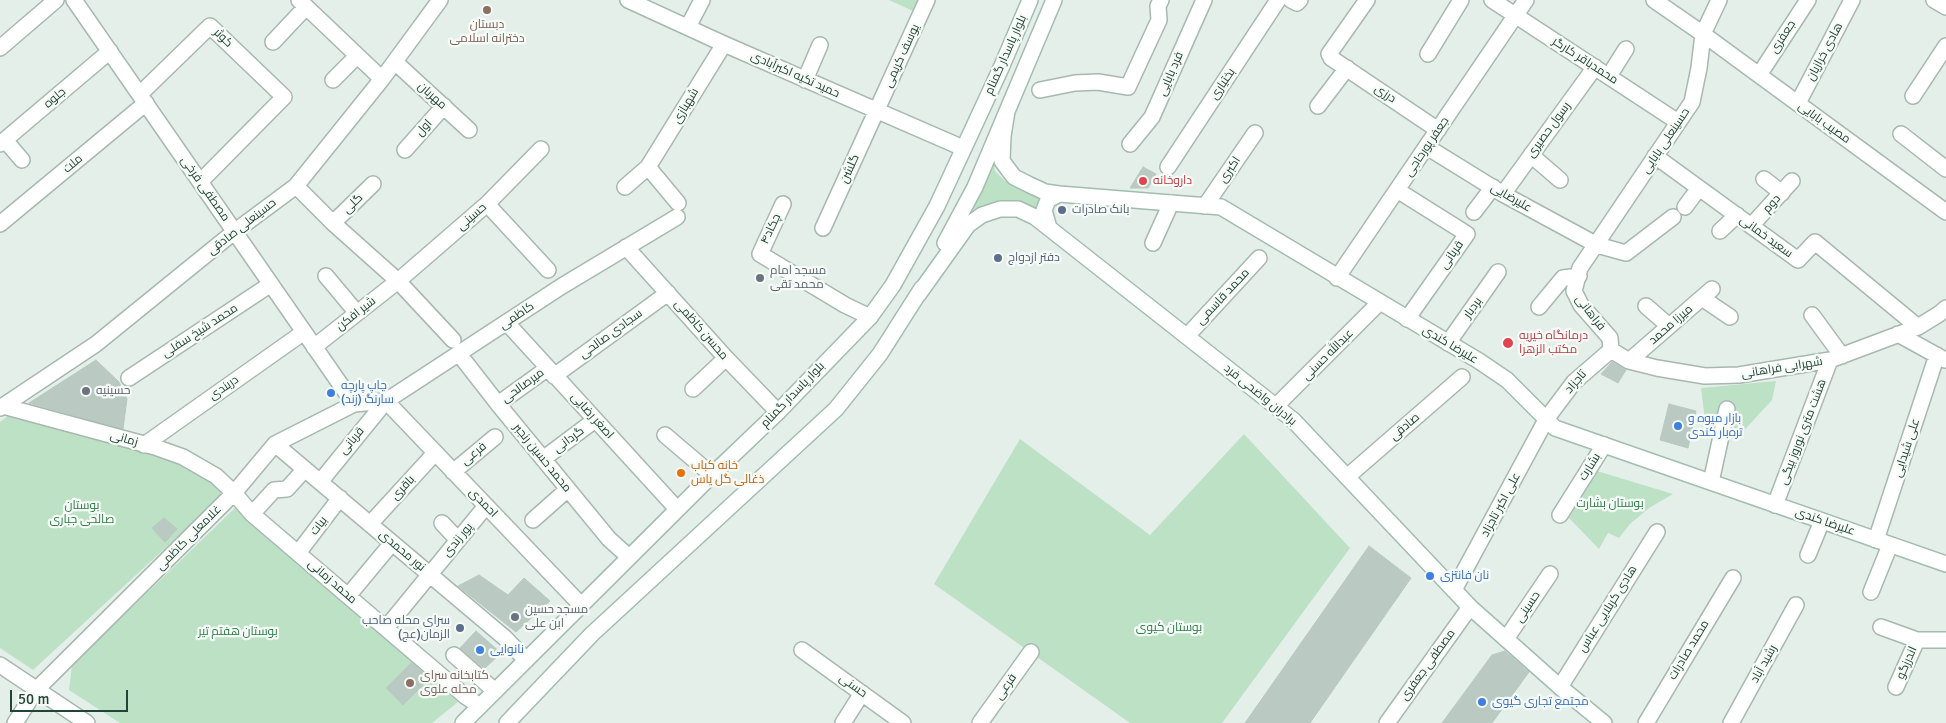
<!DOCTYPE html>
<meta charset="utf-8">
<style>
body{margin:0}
#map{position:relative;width:1946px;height:723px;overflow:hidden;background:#e5efea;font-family:Signika,sans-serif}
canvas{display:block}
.scale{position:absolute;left:10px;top:690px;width:118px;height:22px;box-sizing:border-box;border:2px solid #224338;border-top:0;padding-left:6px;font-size:15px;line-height:18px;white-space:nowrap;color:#224338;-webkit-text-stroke:4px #f6fbf8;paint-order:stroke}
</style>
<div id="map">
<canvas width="1946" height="723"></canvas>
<div class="scale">50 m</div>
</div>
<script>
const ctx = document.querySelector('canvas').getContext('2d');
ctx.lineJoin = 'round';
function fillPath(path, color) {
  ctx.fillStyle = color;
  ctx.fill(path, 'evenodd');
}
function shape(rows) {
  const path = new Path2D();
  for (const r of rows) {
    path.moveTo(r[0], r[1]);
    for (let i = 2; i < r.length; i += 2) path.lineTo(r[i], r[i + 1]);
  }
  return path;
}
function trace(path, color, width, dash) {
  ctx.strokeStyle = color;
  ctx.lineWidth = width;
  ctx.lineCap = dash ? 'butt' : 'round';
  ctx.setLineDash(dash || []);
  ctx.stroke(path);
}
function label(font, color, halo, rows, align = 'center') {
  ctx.font = font + ' Signika,Cairo,sans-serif';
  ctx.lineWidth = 4.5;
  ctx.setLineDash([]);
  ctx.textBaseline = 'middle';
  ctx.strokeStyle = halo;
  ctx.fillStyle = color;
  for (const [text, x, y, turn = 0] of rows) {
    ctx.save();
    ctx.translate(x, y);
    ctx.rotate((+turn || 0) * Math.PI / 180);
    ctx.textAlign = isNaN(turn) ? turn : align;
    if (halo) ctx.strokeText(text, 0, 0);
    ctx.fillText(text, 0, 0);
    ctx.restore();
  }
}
const green = shape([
 [889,0,920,0,915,12],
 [993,156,995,171,1005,181,1040,198,1035,210,1007,203,992,203,972,210,982,191],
 [1776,381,1772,400,1739,436,1733,426,1705,420,1701,388],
 [14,411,184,463,225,493,33,670,0,648,0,422],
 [1244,434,1350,548,1222,723,1130,723,934,584,1020,439,1150,535],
 [1597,471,1673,494,1649,508,1630,524,1619,538,1608,533,1599,549,1569,518],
 [236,507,458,702,432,723,120,723,69,690,72,665]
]);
const building = shape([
 [1143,167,1156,174,1148,188,1130,188,1143,167],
 [96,360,119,382,127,399,123,429,29,403,96,360],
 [1612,362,1626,370,1618,383,1601,374,1612,362],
 [1669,404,1696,411,1688,448,1660,440,1669,404],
 [164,518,177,529,165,542,152,528,164,518],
 [1369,546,1411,578,1310,723,1245,723,1369,546],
 [479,575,508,595,524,578,550,601,516,632,458,586,479,575],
 [476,631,501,653,484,669,460,648,476,631],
 [1505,651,1529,672,1492,723,1442,723,1492,655,1505,651],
 [411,663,430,678,403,705,386,688,411,663]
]);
const minor = shape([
 [74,0,354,404],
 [299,0,382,79],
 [628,0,724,44,963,148],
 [1291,0,1297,3,1300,0],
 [1492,0,1678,122],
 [1654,0,1703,34,1946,212],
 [1934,0,1946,7],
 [688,27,702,0],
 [273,42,306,7],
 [0,48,56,0],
 [1329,54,1367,0],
 [1428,54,1461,0],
 [1331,58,1438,130],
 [395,62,469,130],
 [1759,75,1808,0],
 [1609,76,1626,49],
 [333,80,357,56],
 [805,80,820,45],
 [1040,90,1075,83,1098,82,1128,87,1159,20,1158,6,1161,0],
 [140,94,210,26,284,97,200,182],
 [1913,96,1946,46],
 [1798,103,1852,0],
 [1318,106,1347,68],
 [1901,134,1946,169],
 [5,140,22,160],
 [0,144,110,51],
 [1130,144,1152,117,1204,0],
 [1427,147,1503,194,1597,245,1626,253,1673,217],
 [405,150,444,106],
 [1531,155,1560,180],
 [1655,156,1798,260,1815,242,1918,327],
 [648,167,678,203],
 [1168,167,1278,0],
 [1764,179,1782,193],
 [296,186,333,223,398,281,453,340],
 [625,187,648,167,724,44],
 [1397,190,1467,234,1407,319],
 [1503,194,1595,67],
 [487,204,548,270],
 [783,204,760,254,845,305,870,317],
 [1205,206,1255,133],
 [1685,207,1699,188],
 [1474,212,1493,187],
 [333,223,373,184],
 [0,224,146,103],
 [1751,226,1792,181],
 [823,228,927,0],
 [1720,231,1737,215],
 [1153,243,1171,203],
 [626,247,726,358,778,412],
 [326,276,357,313],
 [1337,278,1526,0],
 [1702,298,1730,317],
 [1646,306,1669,326],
 [1539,307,1563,278,1579,276],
 [1812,315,1842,356],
 [507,323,677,509],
 [1898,334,1945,360],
 [1187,336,1259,258],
 [1448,343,1498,272],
 [314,347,398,281,487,204,541,149],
 [1611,350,1610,338,1581,305,1574,291,1580,268,1692,102,1699,68,1703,34,1719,0],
 [1611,350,1629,361,1657,368,1705,376,1739,375,1830,360,1918,327,1939,314,1946,308],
 [459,354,498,404,609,539,629,557],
 [1629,361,1712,289],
 [554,376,668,293],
 [129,378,271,284],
 [693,389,726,358],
 [498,404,548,368],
 [3,406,155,447,183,457,216,476,234,493,252,514,465,696,480,706],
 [1276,406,1379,303],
 [0,408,96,344,234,232,296,186,382,79,440,0],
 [1547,418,1574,382,1611,350],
 [665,435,712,475],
 [275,444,505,638,526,660],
 [144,445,304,332],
 [543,459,595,420],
 [453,472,495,437],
 [1347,477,1462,377],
 [320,482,386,401,581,605],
 [1711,482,1727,409],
 [1775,505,1830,360],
 [252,514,274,490,287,489,305,469],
 [1560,515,1604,445],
 [533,520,568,489],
 [442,523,458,540],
 [370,524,435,453],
 [1876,540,1937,355],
 [298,553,340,498],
 [1808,555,1822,521],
 [1871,592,1890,545],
 [348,596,392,543],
 [1881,627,1917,640,1946,640],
 [386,628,486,506],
 [1506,639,1550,574],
 [802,650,903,723],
 [454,655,495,691],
 [0,665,87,723],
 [1560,687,1657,532],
 [1896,687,1917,640],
 [15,723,36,690,234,493,275,444,354,404,386,401,562,286,677,217],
 [843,723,862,693],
 [980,723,1031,652],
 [1387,723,1470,607],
 [1646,723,1733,578],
 [1731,723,1796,605]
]);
const tertiary = shape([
 [1454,590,1547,418]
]);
const secondary = shape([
 [1007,111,1003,136,1002,161,1014,177,1030,185,1045,192,1059,194,1221,207,1479,361,1507,380,1555,428,1946,564],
 [1049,228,1044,210,1048,200,1059,194],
 [945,243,975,187,1054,0],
 [918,295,968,225,982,215,1000,209,1018,209,1035,217,1293,420,1470,607,1560,687,1604,723],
 [463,723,712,475,778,412,870,317,893,285,937,206,1001,68,1030,0],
 [507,723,592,634,836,409,880,354,922,288]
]);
const markers = [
 [487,10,5,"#8d6e63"],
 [1143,181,5,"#e0444e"],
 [1062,210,5,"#5c6f8a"],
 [998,258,5,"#5c6f8a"],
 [760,278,5,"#6b7280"],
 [1508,343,6,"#e0444e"],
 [86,391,5,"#6b7280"],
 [331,393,5,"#3f7fe0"],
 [1678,426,5,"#3f7fe0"],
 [681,473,5,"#e8710a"],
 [1430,576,5,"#3f7fe0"],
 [515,617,5,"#6b7280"],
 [460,628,5,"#5c6f8a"],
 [480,650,5,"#3f7fe0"],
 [410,683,5,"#8d6e63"],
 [1482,702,5,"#3f7fe0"]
];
const educationNames = [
 ["دبستان",487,25],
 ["دخترانه اسلامی",487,39],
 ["کتابخانه سرای",420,676,"left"],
 ["محله علوی",420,690,"left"]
];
const streetNames = [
 ["جعفری",1783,37,-57],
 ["کوثر",223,38,44],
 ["هادی خرازیان",1825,52,-62],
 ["بلوار پاسدار گمنام",1006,55,-66],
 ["یوسف کریمی",902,56,-65],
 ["محمدباقر کارگر",1585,61,33],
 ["فرد بابایی",1171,74,-67],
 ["حمید تکیه اکبرآبادی",795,75,24],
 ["بختیاری",1223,84,-56],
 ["درزی",1385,94,34],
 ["مهربان",432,96,42],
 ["جلوه",55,98,-40],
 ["شهبازی",686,106,-59],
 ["مصیب بابایی",1824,123,36],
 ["اول",424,128,-48],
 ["رسول حصیری",1549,130,-54],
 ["حسینعلی بابایی",1666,141,-56],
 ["جعفر پورحاجی",1427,147,-56],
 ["ملت",73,164,-40],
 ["گلشن",850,169,-66],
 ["اکبری",1230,170,-56],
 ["مصطفی فرخی",205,189,55],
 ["علیرضایی",1511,198,30],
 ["گلی",353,204,-44],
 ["دوم",1772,204,-48],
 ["حسینی",472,217,-41],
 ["حسینعلی صادقی",242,227,-38],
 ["چکاد۴",771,229,-65],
 ["سعید خمانی",1766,237,36],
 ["قربانی",1452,255,-55],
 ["محمد قاسمی",1223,297,-47],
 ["بردبار",1473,308,-54],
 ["فراهانی",1590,313,52],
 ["شیر افکن",356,314,-38],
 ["کاظمی",517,316,-34],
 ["میرزا محمد",1671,325,-41],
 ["محسن کاظمی",701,330,49],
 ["محمد شیخ سفلی",200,331,-33],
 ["سجادی صالحی",611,334,-36],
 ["علیرضا کندی",1450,345,31],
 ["عبدالله حسنی",1328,355,-45],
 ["شهرابی فراهانی",1782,368,-9],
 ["تاجزاد",1576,382,-49],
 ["میرصالحی",523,386,-36],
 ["دربندی",224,388,-35],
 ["بلوار پاسدار گمنام",793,395,-46],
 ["برادران واضحی فرد",1260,395,39],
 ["اصغر رضایی",592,416,48],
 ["صادقی",1405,427,-41],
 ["هشت متری نوروز بیگی",1803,432,-69],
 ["زمانی",124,439,16],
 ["گردانی",569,440,-37],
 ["قربانی",352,441,-50],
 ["علی شیدایی",1907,448,-72],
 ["فرعی",474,454,-40],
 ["محمد حسین رنجبر",542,458,51],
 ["بشارت",1590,467,-58],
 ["باقری",403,488,-47],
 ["احمدی",483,503,46],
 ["علی اکبر تاجزاد",1501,505,-62],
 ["علیرضا کندی",1825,522,19],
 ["بیات",319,526,-53],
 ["غلامعلی کاظمی",189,538,-45],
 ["پور زندی",458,540,-50],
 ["نور محمدی",402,551,40],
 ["محمد زمانی",332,582,41],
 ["حسینی",1528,607,-56],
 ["هادی کربلایی عباس",1608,609,-58],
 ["محمد صادرات",1689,650,-59],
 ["اندرزگو",1907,663,-66],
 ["رشید آباد",1764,664,-61],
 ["مصطفی جعفری",1428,665,-54],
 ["حسنی",853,686,36],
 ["فرعی",1006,687,-55]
];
const healthNames = [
 ["داروخانه",1153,181],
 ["درمانگاه خیریه",1519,336],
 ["مکتب الزهرا",1519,350]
];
const serviceNames = [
 ["بانک صادرات",1072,210],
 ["دفتر ازدواج",1008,258],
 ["سرای محله صاحب",450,621,"right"],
 ["الزمان(عج)",450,635,"right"]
];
const worshipNames = [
 ["مسجد امام",770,271],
 ["محمد تقی",770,285],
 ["حسینیه",96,391],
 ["مسجد حسین",525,610],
 ["ابن علی",525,624]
];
const shopNames = [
 ["چاپ پارچه",341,386],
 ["سارنگ (زند)",341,400],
 ["بازار میوه و",1688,419],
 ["تره‌بار کندی",1688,433],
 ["نان فانتزی",1440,576],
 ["نانوایی",490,650],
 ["مجتمع تجاری گیوی",1492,702]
];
const foodNames = [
 ["خانه کباب",691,466],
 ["ذغالی گل یاس",691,480]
];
const parkNames = [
 ["بوستان بشارت",1610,504],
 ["بوستان",82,506],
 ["صالحی جباری",82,520],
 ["بوستان کیوی",1169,628],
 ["بوستان هفتم تیر",238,632]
];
fillPath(green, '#bde1c5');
fillPath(building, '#bacac3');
trace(building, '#b7c9c1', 1);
trace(minor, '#a7b8b1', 18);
trace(tertiary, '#a7b8b1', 18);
trace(secondary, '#a2bcb1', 18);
trace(minor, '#fff', 15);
trace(tertiary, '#fff', 15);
trace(secondary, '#fff', 15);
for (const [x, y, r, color] of markers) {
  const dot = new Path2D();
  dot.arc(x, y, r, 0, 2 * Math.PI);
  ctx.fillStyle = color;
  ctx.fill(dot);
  trace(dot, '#f6fbf8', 2);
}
label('12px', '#785e54', '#f6fbf8', educationNames);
label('12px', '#224338', '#f6fbf8', streetNames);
label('12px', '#be3a42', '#f6fbf8', healthNames, 'left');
label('12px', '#4e5e75', '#f6fbf8', serviceNames, 'left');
label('12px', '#5b616d', '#f6fbf8', worshipNames, 'left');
label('12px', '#366cbe', '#f6fbf8', shopNames, 'left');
label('12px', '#c56008', '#f6fbf8', foodNames, 'left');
label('12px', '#297d45', '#f6fbf8', parkNames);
</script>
